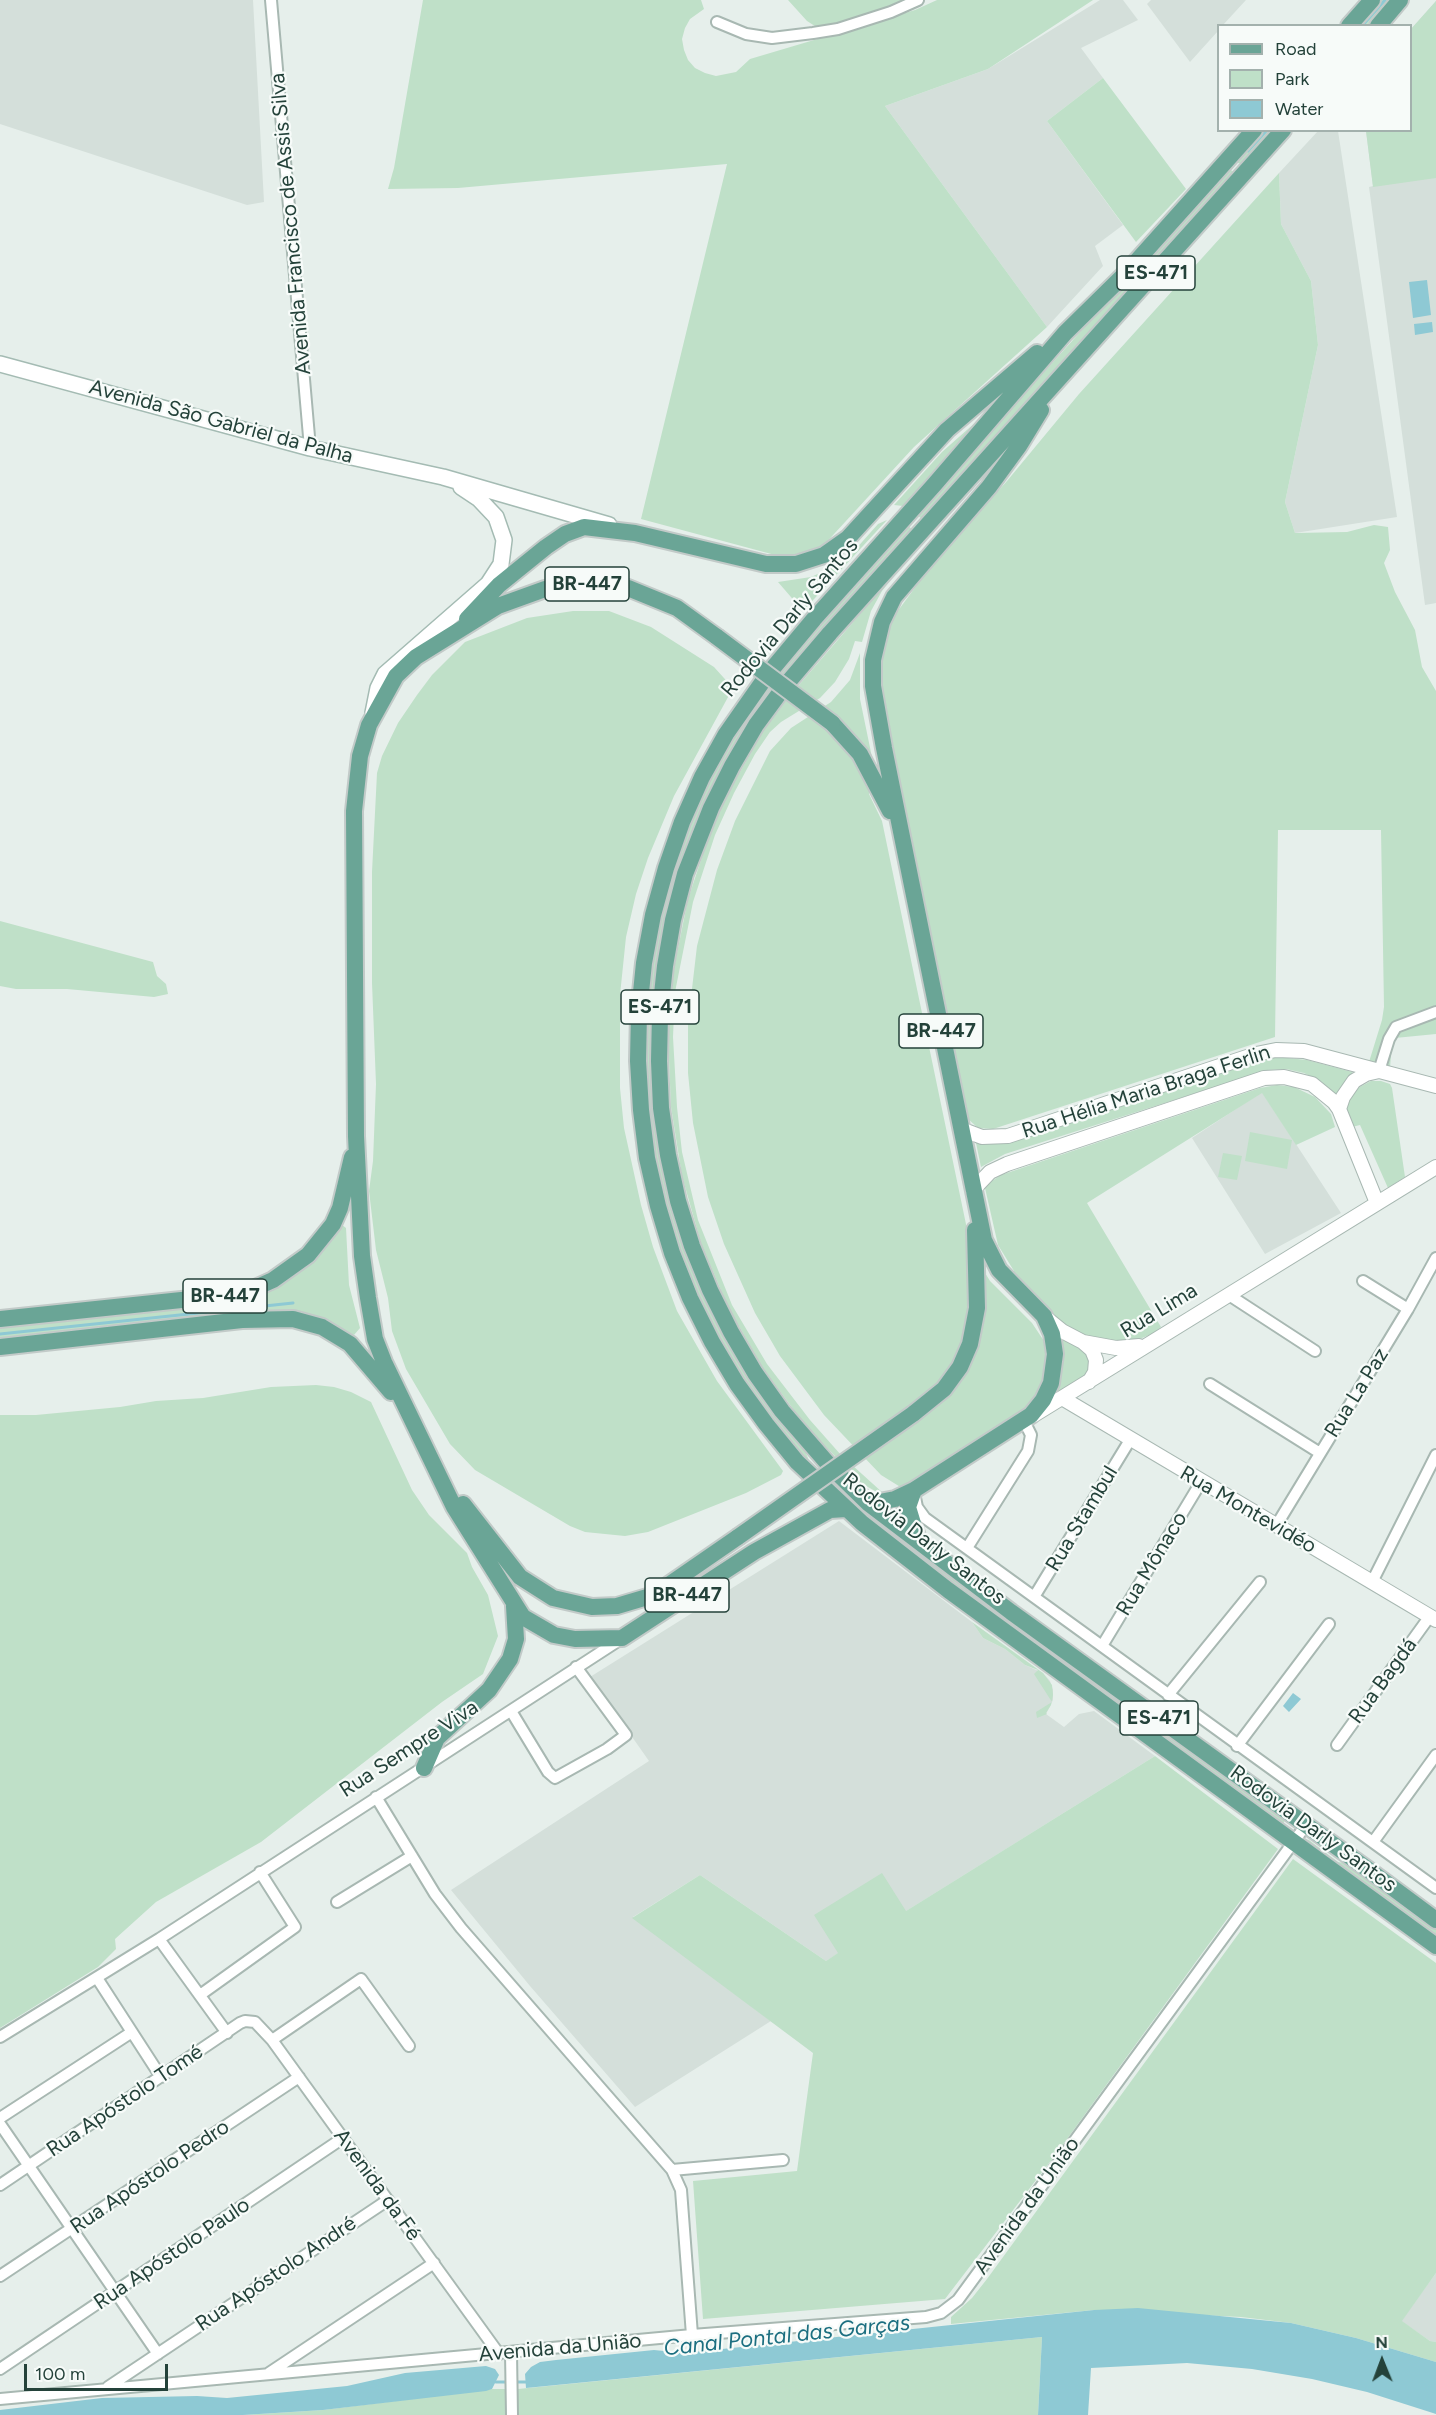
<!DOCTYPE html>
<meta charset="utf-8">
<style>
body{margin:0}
#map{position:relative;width:1436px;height:2415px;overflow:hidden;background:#e6efeb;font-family:Figtree,sans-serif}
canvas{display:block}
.legend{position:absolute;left:1217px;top:24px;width:195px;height:108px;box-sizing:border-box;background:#f7fbf9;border:2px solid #a3b1ad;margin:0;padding:8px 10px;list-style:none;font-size:18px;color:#24423a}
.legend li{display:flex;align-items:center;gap:12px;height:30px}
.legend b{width:30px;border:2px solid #a3b1ad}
.north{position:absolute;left:1352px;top:2331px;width:60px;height:60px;-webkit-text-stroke:4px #f7fbf9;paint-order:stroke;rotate:359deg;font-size:16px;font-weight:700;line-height:24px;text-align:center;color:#24423a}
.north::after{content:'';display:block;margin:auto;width:21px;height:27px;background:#24423a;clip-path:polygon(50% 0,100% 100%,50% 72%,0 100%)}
.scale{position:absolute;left:24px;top:2364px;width:144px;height:27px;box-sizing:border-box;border:3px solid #24423a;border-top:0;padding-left:8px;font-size:18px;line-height:21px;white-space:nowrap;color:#24423a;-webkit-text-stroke:4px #f7fbf9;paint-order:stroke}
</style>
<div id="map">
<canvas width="1436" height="2415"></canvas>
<ul class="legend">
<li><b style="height:8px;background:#6aa596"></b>Road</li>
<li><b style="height:16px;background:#bfe0c8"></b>Park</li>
<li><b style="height:16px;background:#8ec9d4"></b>Water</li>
</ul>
<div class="north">N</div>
<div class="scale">100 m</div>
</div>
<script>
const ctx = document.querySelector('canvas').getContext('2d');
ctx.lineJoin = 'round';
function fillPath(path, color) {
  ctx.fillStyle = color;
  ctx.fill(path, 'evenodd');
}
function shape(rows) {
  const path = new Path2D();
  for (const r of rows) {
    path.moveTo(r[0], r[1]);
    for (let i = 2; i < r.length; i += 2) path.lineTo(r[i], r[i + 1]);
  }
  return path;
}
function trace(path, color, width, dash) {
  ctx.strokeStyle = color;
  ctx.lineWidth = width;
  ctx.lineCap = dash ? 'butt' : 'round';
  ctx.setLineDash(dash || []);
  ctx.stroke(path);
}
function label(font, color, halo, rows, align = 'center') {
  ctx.font = font + ' Figtree,sans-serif';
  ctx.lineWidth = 4.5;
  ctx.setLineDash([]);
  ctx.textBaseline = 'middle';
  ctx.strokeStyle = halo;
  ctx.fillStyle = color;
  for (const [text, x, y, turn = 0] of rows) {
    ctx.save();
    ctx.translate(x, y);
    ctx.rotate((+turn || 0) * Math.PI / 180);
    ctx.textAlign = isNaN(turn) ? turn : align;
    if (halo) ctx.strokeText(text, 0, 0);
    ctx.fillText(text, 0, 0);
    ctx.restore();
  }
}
const built = shape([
 [0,0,253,0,264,202,247,205,0,124],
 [1100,0,1123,0,1138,20,1081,48,1103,78,1047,121,1123,225,1095,246,1103,266,1047,327,885,106,988,69],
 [1151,0,1246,0,1223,25,1218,26,1218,31,1190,62,1147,4],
 [1436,1,1436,603,1425,605,1369,187,1373,186,1366,131,1410,130,1411,29],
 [1318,131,1338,131,1397,517,1295,533,1285,502,1318,345,1311,281,1281,224,1279,173],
 [1262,1092,1341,1213,1265,1254,1192,1138],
 [839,1521,972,1622,983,1638,1005,1649,1025,1665,1043,1673,1050,1681,1053,1690,1053,1700,1046,1714,1064,1727,1079,1714,1094,1711,1155,1756,826,1961,700,1875,633,1917,771,2021,635,2107,530,1986,451,1890,649,1761,590,1677],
 [1436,2273,1436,2342,1430,2341,1401,2321]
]);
const green = shape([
 [423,0,701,0,704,9,690,19,685,28,682,39,684,50,688,60,695,68,705,73,716,76,736,72,750,59,915,10,937,0,1093,0,988,69,885,106,1047,327,914,447,823,546,793,555,775,555,641,519,727,164,458,188,388,189,394,168],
 [788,0,910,0,841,26,818,28,807,21],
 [1380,0,1391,0,1368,25,1357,26],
 [1436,1,1436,178,1373,187,1366,131,1410,130,1411,29],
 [1103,78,1186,189,1136,242,1047,121],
 [1262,131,1273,131,1243,164,1238,163,1235,160],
 [1228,168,1235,173,923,520,916,514],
 [1279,173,1281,224,1311,281,1318,345,1285,502,1295,533,1347,532,1374,525,1388,527,1390,550,1384,563,1395,592,1415,630,1422,667,1436,691,1436,1034,1395,1038,1392,1042,1390,1068,1369,1062,1382,1020,1384,1007,1381,830,1278,830,1275,1037,993,1129,978,1128,967,1118,965,1111,882,697,880,676,885,636,894,616,934,562,1007,481,1079,394],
 [994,406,903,506,894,505,942,452],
 [887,520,803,611,778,582,811,577,831,568,854,551,878,524],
 [906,524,914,531,751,722,658,965,678,1225,804,1448,810,1463,770,1421,729,1361,686,1274,658,1181,643,1061,650,964,671,870,707,780,758,697],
 [899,569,882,591,871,611,862,642,855,641,849,659,835,682,820,698,781,722,770,732,755,754,734,793,715,835,693,902,675,992,673,1037,677,1107,682,1152,698,1220,732,1305,767,1364,810,1420,841,1455,883,1493,875,1491,861,1483,804,1424,763,1368,728,1307,701,1243,682,1176,671,1107,668,1037,674,968,688,899,710,833,729,791,764,730,792,693],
 [573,611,609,611,651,627,714,667,733,688,674,796,648,858,636,894,626,937,620,995,620,1088,624,1128,641,1205,653,1247,677,1311,717,1381,783,1471,781,1475,746,1493,648,1532,625,1536,585,1532,570,1526,475,1470,450,1444,406,1369,392,1331,388,1298,376,1250,369,1191,373,1161,376,1084,372,983,372,872,377,773,382,756,398,723,417,695,432,675,465,642,527,618],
 [860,653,860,699,875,772,869,794,882,821,967,1229,974,1255,990,1281,1032,1323,1044,1341,1049,1357,1048,1376,1040,1394,1027,1408,902,1488,881,1475,824,1415,780,1356,755,1313,724,1244,708,1197,693,1123,688,1073,688,1023,697,946,717,870,735,821,770,751,791,728,831,702,850,680],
 [0,921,153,962,157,976,166,984,168,994,154,997,67,989,16,989,0,986],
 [1278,1057,1307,1060,1352,1072,1352,1074,1336,1096,1322,1082,1304,1073,1286,1069,1268,1070,1005,1154,981,1167,976,1143,1002,1144,1260,1060],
 [1371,1081,1381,1081,1390,1084,1392,1088,1405,1177,1388,1188,1360,1125,1352,1127,1346,1108,1348,1099,1354,1090],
 [1277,1085,1294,1087,1315,1097,1331,1114,1335,1127,1296,1145,1262,1093,1087,1203,1161,1327,1154,1333,1135,1341,1105,1343,1070,1331,1009,1277,1014,1271,998,1245,985,1188,992,1181,1001,1175,1260,1088],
 [1250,1132,1292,1140,1287,1169,1245,1161],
 [1223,1153,1242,1156,1237,1180,1218,1177],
 [341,1224,346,1228,349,1285,360,1328,354,1335,316,1317,282,1311,0,1341,0,1325,246,1296],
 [1058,1337,1086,1352,1091,1358,1089,1375,1058,1395,1053,1395],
 [316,1385,334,1387,351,1392,371,1402,412,1490,429,1515,467,1553,472,1567,488,1595,498,1636,483,1674,442,1702,261,1842,156,1902,115,1939,116,1949,98,1967,0,2028,0,1415,36,1415,120,1407,156,1401,203,1398,271,1387],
 [870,1510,1285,1820,1283,1824,894,1541,860,1513],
 [972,1622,1043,1673,1052,1685,1053,1695,1051,1705,1046,1713,1047,1714,1037,1718,1036,1712,1052,1702,1034,1674,1038,1670,1025,1665,1005,1649,983,1638],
 [1155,1756,1278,1849,1059,2150,945,2299,703,2319,693,2181,797,2171,813,2053,632,1918,700,1875,826,1961,838,1953,814,1915,882,1873,906,1911],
 [1304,1839,1309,1840,1338,1862,1351,1864,1436,1927,1436,1939,1302,1841],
 [1293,1859,1436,1963,1436,2273,1402,2321,1430,2341,1436,2342,1436,2362,1356,2338,1291,2323,1241,2317,1094,2310,951,2324,951,2317,972,2298,987,2279],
 [1042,2337,1038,2415,518,2415,518,2389],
 [492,2389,505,2389,506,2415,243,2415,323,2410]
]);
const water = shape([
 [1427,280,1431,315,1413,318,1409,282],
 [1432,322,1433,332,1415,335,1414,324],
 [1293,1693,1301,1699,1289,1712,1283,1706],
 [1138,2308,1291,2323,1356,2338,1436,2362,1436,2414,1367,2392,1312,2379,1252,2369,1187,2363,1091,2368,1088,2415,1038,2415,1042,2337,526,2388,525,2374,531,2367,540,2362,556,2360,654,2350,684,2353,1094,2310],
 [486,2366,495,2369,499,2375,492,2389,486,2391,323,2410,243,2415,0,2415,0,2410,102,2398,197,2396,227,2398,347,2386,405,2373]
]);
const stream = shape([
 [1362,26,1385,0],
 [1248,151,1267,130],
 [0,1334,293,1303],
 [496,2382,528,2382]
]);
const minor = shape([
 [271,0,310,448],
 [717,22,746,34,772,38,813,33,838,29,891,12,918,0],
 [1379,1071,1389,1039,1396,1027,1436,1012],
 [1363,1281,1408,1309],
 [1229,1295,1315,1351],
 [1210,1384,1320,1453],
 [914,1493,917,1507,925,1518,1436,1888],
 [1276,1526,1408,1309,1436,1258],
 [967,1548,1028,1451,1031,1435,1024,1421],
 [1372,1582,1436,1455],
 [1034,1597,1130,1440],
 [1102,1646,1201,1482],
 [1168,1695,1260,1582],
 [511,1711,548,1772,555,1778,607,1749,626,1735,576,1667],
 [1337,1745,1430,1616],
 [1237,1746,1329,1624],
 [376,1797,435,1894,461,1928,672,2170,681,2190,692,2335],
 [1373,1842,1436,1755],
 [337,1902,412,1856],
 [159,1939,227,2033],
 [97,1978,161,2077],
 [200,1995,295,1927,260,1872],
 [0,2037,159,1939,621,1639],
 [272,2040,361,1979,409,2046],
 [0,2118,132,2032],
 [0,2124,158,2354],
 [672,2170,783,2160],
 [0,2185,240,2023,245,2021,255,2022,272,2040,499,2354],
 [0,2276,299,2077],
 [511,2353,512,2415],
 [0,2369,343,2138],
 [269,2373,434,2263],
 [108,2387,388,2200],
 [0,2399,692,2335,926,2317,941,2313,958,2300,1306,1825]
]);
const tertiary = shape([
 [1339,1109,1343,1097,1354,1081,1366,1074,1379,1071],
 [961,1129,982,1137,1008,1136,1256,1054,1276,1050,1304,1051,1436,1086],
 [973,1190,990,1172,1007,1164,1264,1078,1284,1077,1312,1084,1334,1102,1339,1109,1377,1203],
 [1046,1318,1062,1331,1083,1342,1116,1348,1139,1346],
 [1084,1343,1092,1350,1096,1360,1095,1372,1089,1382],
 [1062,1398,1436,1620],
 [1034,1415,1436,1167]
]);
const secondary = shape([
 [0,364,310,448,443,477,609,525],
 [373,713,378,688,385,674,488,584,501,564,504,540,496,517,479,499,461,487]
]);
const primary = shape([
 [1349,26,1372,0],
 [1378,26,1400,0],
 [1254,130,1125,274,1065,333,934,485,814,619,768,674,726,734,702,777,682,822,666,868,653,915,644,963,639,1012,638,1061,641,1110,647,1158,658,1206,672,1253,690,1298,712,1342,737,1384,766,1424,797,1462,862,1523,948,1590,1436,1946],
 [1283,130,830,633,784,687,756,725,732,766,711,808,685,874,673,920,665,966,660,1013,659,1061,661,1108,668,1155,678,1201,692,1246,710,1290,731,1332,755,1373,782,1411,829,1465,869,1504,1011,1612,1370,1871,1436,1920],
 [467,619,499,585,546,547,565,534,584,527,635,533,766,564,796,564,824,555,848,538,947,430,1037,353],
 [717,637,677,608,628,588,594,584,545,589,498,606,416,657,396,676,369,725,360,756,354,811,356,1136,362,1256,368,1298,375,1339,384,1362,454,1507,523,1617,554,1635,575,1639,622,1638,754,1552,830,1510,846,1509],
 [832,723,860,754,890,811],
 [0,1319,229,1295,253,1289,273,1280,308,1255,333,1224,340,1208,352,1157],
 [0,1347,242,1320,293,1319,322,1327,350,1344,391,1392],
 [913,1414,944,1389,960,1367,970,1344,977,1308,975,1230],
 [463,1504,520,1577,553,1598,592,1607,617,1606,654,1595,738,1537],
 [869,1504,895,1499,914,1490],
 [918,1540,908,1507,914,1490,1031,1415,1043,1400,1051,1383,1055,1354,1052,1334,1044,1316,999,1270,984,1240,884,748,873,686,873,660,882,622,894,597,989,487,1019,446,1041,410],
 [424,1768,437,1738,489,1690,510,1659,516,1639,514,1606]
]);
const primaryBridge = shape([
 [717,637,832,723],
 [738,1537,913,1414]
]);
const shields = [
 [1156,273,78],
 [587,584,84],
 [660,1007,78],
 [941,1031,84],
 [225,1296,84],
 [687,1595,84],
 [1159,1718,78]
];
const shieldNames = [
 ["ES-471",1156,273],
 ["BR-447",587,584],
 ["ES-471",660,1007],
 ["BR-447",941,1031],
 ["BR-447",225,1296],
 ["BR-447",687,1595],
 ["ES-471",1159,1718]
];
const streetNames = [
 ["Avenida Francisco de Assis Silva",291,224,-95],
 ["Avenida São Gabriel da Palha",221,422,15],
 ["Rodovia Darly Santos",790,618,-50],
 ["Rua Hélia Maria Braga Ferlin",1146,1092,-18],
 ["Rua Lima",1159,1311,-31],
 ["Rua La Paz",1357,1393,-58],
 ["Rua Montevidéo",1248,1510,30],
 ["Rua Stambul",1082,1519,-59],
 ["Rodovia Darly Santos",924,1539,38],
 ["Rua Mônaco",1152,1564,-59],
 ["Rua Bagdá",1383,1681,-54],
 ["Rua Sempre Viva",409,1749,-33],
 ["Rodovia Darly Santos",1313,1829,36],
 ["Rua Apóstolo Tomé",125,2101,-34],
 ["Rua Apóstolo Pedro",150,2177,-34],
 ["Avenida da Fé",377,2185,54],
 ["Avenida da União",1027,2206,-54],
 ["Rua Apóstolo Paulo",172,2254,-34],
 ["Rua Apóstolo André",276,2274,-34],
 ["Avenida da União",560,2348,-5]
];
const waterNames = [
 ["Canal Pontal das Garças",787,2336,-6]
];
fillPath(built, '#d4dfda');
fillPath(green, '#bfe0c8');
fillPath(water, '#8ec9d4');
trace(stream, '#8ec9d4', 3);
trace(minor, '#a8b8b2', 14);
trace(tertiary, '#a8b8b2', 16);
trace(secondary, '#a4bbb3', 18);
trace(primary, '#c2cac8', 20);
trace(minor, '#fff', 10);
trace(tertiary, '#fff', 14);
trace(secondary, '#fff', 15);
trace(primary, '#6aa596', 16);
trace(primaryBridge, '#c2cac8', 20, []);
trace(primaryBridge, '#6aa596', 16);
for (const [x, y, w] of shields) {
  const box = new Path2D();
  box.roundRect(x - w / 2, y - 17, w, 34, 4.5);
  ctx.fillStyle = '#f7fbf9';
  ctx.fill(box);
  trace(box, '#24423a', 1.5);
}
label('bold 20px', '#24423a', null, shieldNames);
label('21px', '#24423a', '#f7fbf9', streetNames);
label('italic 22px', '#1c6f80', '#f7fbf9', waterNames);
</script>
